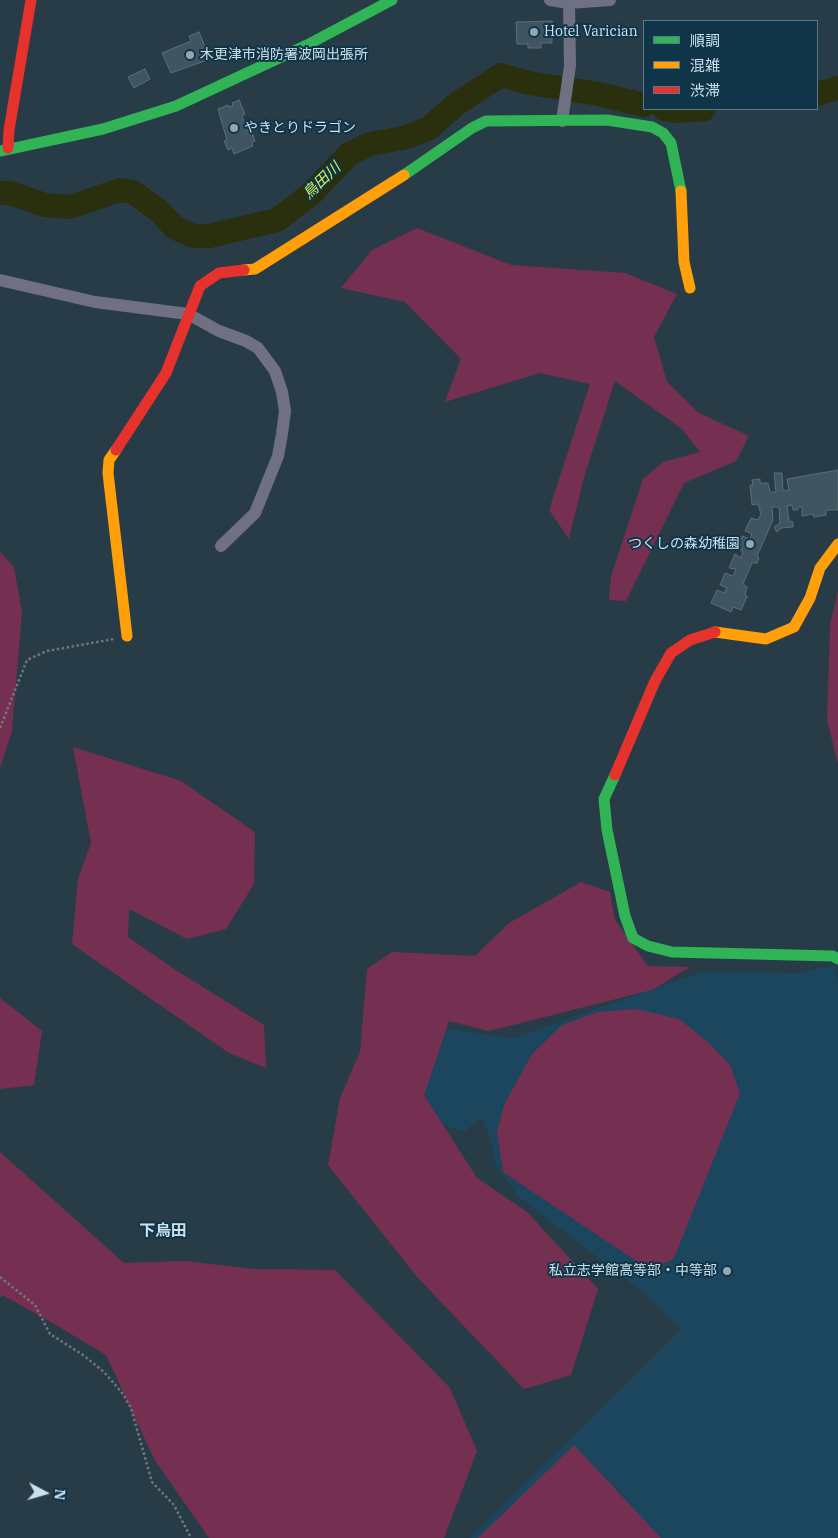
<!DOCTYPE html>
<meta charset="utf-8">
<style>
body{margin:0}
#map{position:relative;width:838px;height:1538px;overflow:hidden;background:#283c47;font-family:"IBM Plex Serif","Noto Sans JP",serif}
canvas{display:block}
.legend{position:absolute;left:643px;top:20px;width:175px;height:90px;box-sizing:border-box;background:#103549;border:1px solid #5b798a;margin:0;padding:6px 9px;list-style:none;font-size:15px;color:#cce0ec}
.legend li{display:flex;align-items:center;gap:10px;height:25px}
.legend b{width:25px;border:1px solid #5b798a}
.north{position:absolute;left:20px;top:1468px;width:50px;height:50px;-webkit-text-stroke:4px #103549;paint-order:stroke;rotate:96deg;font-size:14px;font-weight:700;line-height:20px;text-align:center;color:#cce0ec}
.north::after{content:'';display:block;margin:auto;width:18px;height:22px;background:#cce0ec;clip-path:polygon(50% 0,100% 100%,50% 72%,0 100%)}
</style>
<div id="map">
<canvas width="838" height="1538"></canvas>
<ul class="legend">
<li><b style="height:6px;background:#30b455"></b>順調</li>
<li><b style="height:6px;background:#ff9f0a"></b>混雑</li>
<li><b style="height:6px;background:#e5322d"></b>渋滞</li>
</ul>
<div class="north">N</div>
</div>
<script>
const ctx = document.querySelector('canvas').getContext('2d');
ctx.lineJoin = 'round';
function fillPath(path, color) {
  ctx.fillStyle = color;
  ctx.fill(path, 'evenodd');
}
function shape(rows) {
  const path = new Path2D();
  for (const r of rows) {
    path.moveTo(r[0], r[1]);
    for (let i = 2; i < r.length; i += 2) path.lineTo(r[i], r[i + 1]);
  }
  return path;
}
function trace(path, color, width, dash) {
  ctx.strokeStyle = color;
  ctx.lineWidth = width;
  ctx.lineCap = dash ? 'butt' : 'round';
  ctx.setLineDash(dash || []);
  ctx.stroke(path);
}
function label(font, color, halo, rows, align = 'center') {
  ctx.font = font + ' "IBM Plex Serif","Noto Sans JP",serif';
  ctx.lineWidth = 4;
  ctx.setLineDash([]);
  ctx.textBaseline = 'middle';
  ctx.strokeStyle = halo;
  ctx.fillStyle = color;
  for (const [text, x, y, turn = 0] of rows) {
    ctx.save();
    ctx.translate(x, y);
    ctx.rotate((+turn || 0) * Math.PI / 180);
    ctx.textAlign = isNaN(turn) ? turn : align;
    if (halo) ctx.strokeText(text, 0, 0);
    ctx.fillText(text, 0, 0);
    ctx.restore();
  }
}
const built = shape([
 [835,965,838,981,838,1538,470,1538,681,1330,644,1293,518,1196,495,1164,492,1143,481,1117,464,1132,411,1113,439,1028,514,1038,701,972,798,973]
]);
const green = shape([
 [417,228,511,265,625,273,677,294,654,337,667,382,699,413,749,436,736,461,684,483,626,601,609,600,611,576,643,479,663,462,700,452,682,429,615,381,584,477,569,539,549,510,590,384,540,373,445,402,461,359,405,302,341,288,372,250],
 [0,552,14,567,22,612,12,731,0,768],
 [838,591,838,764,827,720,830,625],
 [73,747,181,781,255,832,254,884,226,929,187,939,129,909,128,937,174,969,264,1025,266,1068,229,1053,72,944,78,879,91,843],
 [581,882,610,892,615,920,648,966,690,967,652,990,489,1031,449,1021,424,1095,477,1178,527,1212,598,1289,571,1375,524,1389,418,1278,328,1165,340,1098,360,1052,367,969,392,952,475,956,509,923],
 [0,998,42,1031,34,1085,0,1089],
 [636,1009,679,1019,708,1042,730,1065,740,1093,674,1258,661,1265,638,1262,503,1172,497,1132,504,1105,532,1054,562,1025,598,1012],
 [0,1152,124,1263,184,1261,253,1269,335,1270,450,1388,477,1451,444,1538,209,1538,154,1459,106,1355,54,1324,4,1296,0,1297],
 [574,1445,661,1538,478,1538]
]);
const river = shape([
 [817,94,838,88],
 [664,109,675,111,704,109],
 [0,193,10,193,45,205,70,207,120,190,133,192,158,210,175,228,194,236,209,236,277,220,311,194,349,154,370,144,403,138,428,129,458,103,501,75,529,83,599,94,644,105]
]);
const building = shape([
 [552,21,552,43,541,43,541,48,528,48,528,44,517,44,516,22,552,21],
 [199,32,210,59,171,73,162,53,191,41,189,36,199,32],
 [145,69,150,79,134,88,128,77,145,69],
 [239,100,245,114,242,116,249,134,252,132,255,141,252,142,253,146,234,154,232,148,228,150,224,141,227,140,218,109,228,105,229,107,233,106,232,103,239,100],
 [838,470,838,510,826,510,826,515,814,517,813,514,802,516,802,507,798,507,798,510,793,510,792,505,787,506,789,521,793,522,793,527,781,528,777,532,774,527,780,523,779,507,772,507,773,520,757,556,759,558,757,563,752,563,743,584,747,587,745,594,747,597,741,610,733,607,731,612,711,603,717,590,724,593,727,588,720,585,725,573,733,576,736,569,729,568,735,554,741,558,743,551,736,549,742,536,750,539,752,534,745,531,751,518,758,520,761,514,758,504,752,505,750,485,753,485,752,480,760,479,760,483,768,483,770,492,776,492,774,473,782,473,783,491,789,490,787,479,838,470]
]);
const path = shape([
 [0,728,27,660,47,651,114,639],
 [0,1277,35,1305,50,1334,83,1355,104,1372,123,1394,131,1408,152,1482,174,1505,191,1538]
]);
const street = shape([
 [550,0,569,3,570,66,562,121],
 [569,3,610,0],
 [0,280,95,302,188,314,219,331,246,341,258,348,275,371,282,392,285,411,282,434,278,456,255,513,221,546]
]);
const fast = shape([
 [0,151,103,129,176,106,307,45,392,0],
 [404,175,472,128,486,121,607,120,652,127,663,133,671,143,681,191],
 [615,775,604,799,607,830,625,916,633,938,648,946,672,952,833,956,838,959]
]);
const slow = shape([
 [681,191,684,262,690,288],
 [244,270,255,269,404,175],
 [116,450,109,460,108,473,127,636],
 [715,632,766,639,794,627,810,598,820,568,838,544]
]);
const jam = shape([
 [8,148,9,130,31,0],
 [116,450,166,373,200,286,219,273,244,270],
 [615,775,655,681,671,653,690,640,715,632]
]);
const markers = [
 [534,32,5,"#93a7b2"],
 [190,55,5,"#93a7b2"],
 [234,128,5,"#93a7b2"],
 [750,544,5,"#93a7b2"],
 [727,1271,5,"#93a7b2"]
];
const poiNames = [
 ["Hotel Varician",544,32],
 ["木更津市消防署波岡出張所",200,55],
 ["やきとりドラゴン",244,128],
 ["つくしの森幼稚園",740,544,"right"],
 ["私立志学館高等部・中等部",717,1271,"right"]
];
const waterNames = [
 ["鳥田川",322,181,-44]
];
const quarterNames = [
 ["下烏田",163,1231]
];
fillPath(built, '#1c465d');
fillPath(green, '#753051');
trace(river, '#2a2f0d', 24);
fillPath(building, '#3f5561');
trace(building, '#5d6e77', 1);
trace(path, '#727583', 2.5, [2.5, 2.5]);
trace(street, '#6f7082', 12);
trace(fast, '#30b455', 11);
trace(slow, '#ff9f0a', 11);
trace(jam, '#e5322d', 11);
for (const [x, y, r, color] of markers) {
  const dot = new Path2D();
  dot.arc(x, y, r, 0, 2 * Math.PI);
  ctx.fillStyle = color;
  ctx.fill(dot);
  trace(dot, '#103549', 2);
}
label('14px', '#cce0ec', '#103549', poiNames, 'left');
label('italic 15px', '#dbee51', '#103549', waterNames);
label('bold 16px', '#cce0ec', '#103549', quarterNames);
</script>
